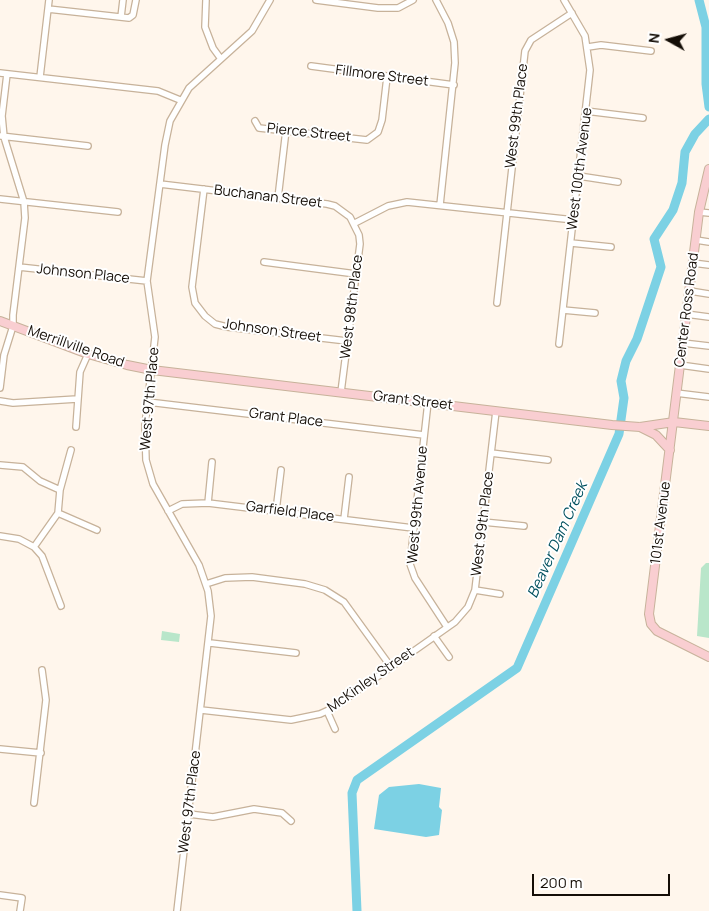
<!DOCTYPE html>
<style>
body{margin:0}
#map{position:relative;width:709px;height:911px;overflow:hidden;background:#fff6ec;font-family:Manrope,sans-serif}
canvas{display:block}
.north{position:absolute;left:644px;top:15px;width:50px;height:50px;-webkit-text-stroke:4px #fff;paint-order:stroke;rotate:277deg;font-size:14px;font-weight:700;line-height:20px;text-align:center;color:#140d06}
.north::after{content:'';display:block;margin:auto;width:18px;height:22px;background:#140d06;clip-path:polygon(50% 0,100% 100%,50% 72%,0 100%)}
.scale{position:absolute;left:532px;top:874px;width:138px;height:22px;box-sizing:border-box;border:2px solid #140d06;border-top:0;padding-left:6px;font-size:15px;line-height:18px;white-space:nowrap;color:#140d06;-webkit-text-stroke:4px #fff;paint-order:stroke}
</style>
<div id="map">
<canvas width="709" height="911"></canvas>
<div class="north">N</div>
<div class="scale">200 m</div>
</div>
<script>
const ctx = document.querySelector('canvas').getContext('2d');
ctx.lineJoin = 'round';
function fillPath(path, color) {
  ctx.fillStyle = color;
  ctx.fill(path, 'evenodd');
}
function shape(rows) {
  const path = new Path2D();
  for (const r of rows) {
    path.moveTo(r[0], r[1]);
    for (let i = 2; i < r.length; i += 2) path.lineTo(r[i], r[i + 1]);
  }
  return path;
}
function trace(path, color, width, dash) {
  ctx.strokeStyle = color;
  ctx.lineWidth = width;
  ctx.lineCap = dash ? 'butt' : 'round';
  ctx.setLineDash(dash || []);
  ctx.stroke(path);
}
function label(font, color, halo, rows, align = 'center') {
  ctx.font = font + ' Manrope,sans-serif';
  ctx.lineWidth = 4;
  ctx.setLineDash([]);
  ctx.textBaseline = 'middle';
  ctx.strokeStyle = halo;
  ctx.fillStyle = color;
  for (const [text, x, y, turn = 0] of rows) {
    ctx.save();
    ctx.translate(x, y);
    ctx.rotate((+turn || 0) * Math.PI / 180);
    ctx.textAlign = isNaN(turn) ? turn : align;
    if (halo) ctx.strokeText(text, 0, 0);
    ctx.fillText(text, 0, 0);
    ctx.restore();
  }
}
const green = shape([
 [706,563,709,563,709,638,697,636,701,568],
 [162,631,180,634,179,642,161,640]
]);
const water = shape([
 [419,784,441,788,439,807,442,810,439,835,426,837,374,829,379,795,389,787]
]);
const river = shape([
 [699,0,706,27,706,84,709,107],
 [357,911,352,793,357,780,517,668,619,434,624,398,621,381,626,361,637,339,661,267,654,239,673,210,682,183,685,152,695,134,709,119]
]);
const street = shape([
 [206,0,205,27,213,48,221,59],
 [316,0,378,8,398,8,413,0],
 [436,0,448,23,454,42,455,63,440,205],
 [48,9,129,18,133,15,136,0],
 [121,17,123,0],
 [588,47,601,45,651,51],
 [311,66,454,85],
 [0,73,158,91,180,100],
 [40,77,49,0],
 [586,111,643,118],
 [255,121,259,128,367,140,378,132,382,120,387,77],
 [1,136,88,146],
 [579,176,618,182],
 [160,184,327,204,335,206,350,217,359,235,360,244,341,392],
 [204,189,192,287,195,303,205,316,215,324,227,327,347,341],
 [278,198,286,130],
 [0,199,118,212],
 [699,212,709,213],
 [355,223,388,206,407,202,574,220],
 [696,240,709,242],
 [571,243,611,247],
 [264,262,356,274],
 [693,263,709,265],
 [19,267,147,281],
 [690,291,709,294],
 [497,303,525,51,531,40,572,13],
 [563,310,595,313],
 [686,314,709,317],
 [683,343,709,346],
 [559,344,590,70,585,36,564,0],
 [680,365,709,369],
 [0,388,4,355,13,326,13,315,25,218,24,202,4,137,2,116,7,74],
 [676,393,709,397],
 [0,401,13,403,77,399],
 [148,402,424,435],
 [428,402,410,564,415,578,447,627],
 [76,427,80,372,88,354],
 [491,453,548,460],
 [0,465,23,467,40,481,60,490],
 [208,503,212,462],
 [168,511,182,504,208,503,413,528],
 [276,511,281,470],
 [58,513,97,530],
 [344,519,349,477],
 [483,522,524,526],
 [0,536,19,539,34,547,42,556,61,606],
 [34,547,58,513,60,490,71,450],
 [206,584,225,578,252,577,305,584,325,590,344,602,391,667],
 [475,590,500,594],
 [434,636,449,657],
 [210,643,296,653],
 [201,710,291,720,320,714,333,708,455,622,468,607,475,590,496,411],
 [327,711,335,729],
 [0,749,41,753],
 [34,803,46,700,42,670],
 [189,814,213,817,254,809,282,813,291,821],
 [0,895,22,898,20,911],
 [177,911,211,616,208,591,199,565,153,484,146,460,145,426,155,337,147,281,165,145,170,121,189,88,252,31,270,0]
]);
const secondary = shape([
 [709,169,699,212,649,614,651,624,657,631,709,657],
 [0,321,88,354,127,365,152,370,612,425,640,427,674,422,709,426],
 [640,427,656,435,670,450]
]);
const streetNames = [
 ["Fillmore Street",382,76,7],
 ["West 99th Place",517,116,-83],
 ["Pierce Street",309,133,6],
 ["West 100th Avenue",580,169,-83],
 ["Buchanan Street",268,197,7],
 ["Johnson Place",83,274,6],
 ["West 98th Place",352,307,-83],
 ["Center Ross Road",687,310,-83],
 ["Johnson Street",272,331,8],
 ["Merrillville Road",76,347,19],
 ["West 97th Place",150,399,-85],
 ["Grant Street",413,401,7],
 ["Grant Place",286,418,7],
 ["West 99th Avenue",418,505,-85],
 ["Garfield Place",290,512,7],
 ["101st Avenue",661,523,-83],
 ["West 99th Place",483,524,-83],
 ["McKinley Street",371,680,-35],
 ["West 97th Place",190,802,-83]
];
const waterNames = [
 ["Beaver Dam Creek",558,540,-66]
];
fillPath(green, '#b9e6ca');
fillPath(water, '#7cd1e4');
trace(river, '#7cd1e4', 9);
trace(street, '#c7b29a', 8);
trace(secondary, '#c7b29a', 10);
trace(street, '#fff', 5.5);
trace(secondary, '#f9ced1', 8);
label('14px', '#140d06', '#fff', streetNames);
label('italic 15px', '#00505e', '#fff', waterNames);
</script>
